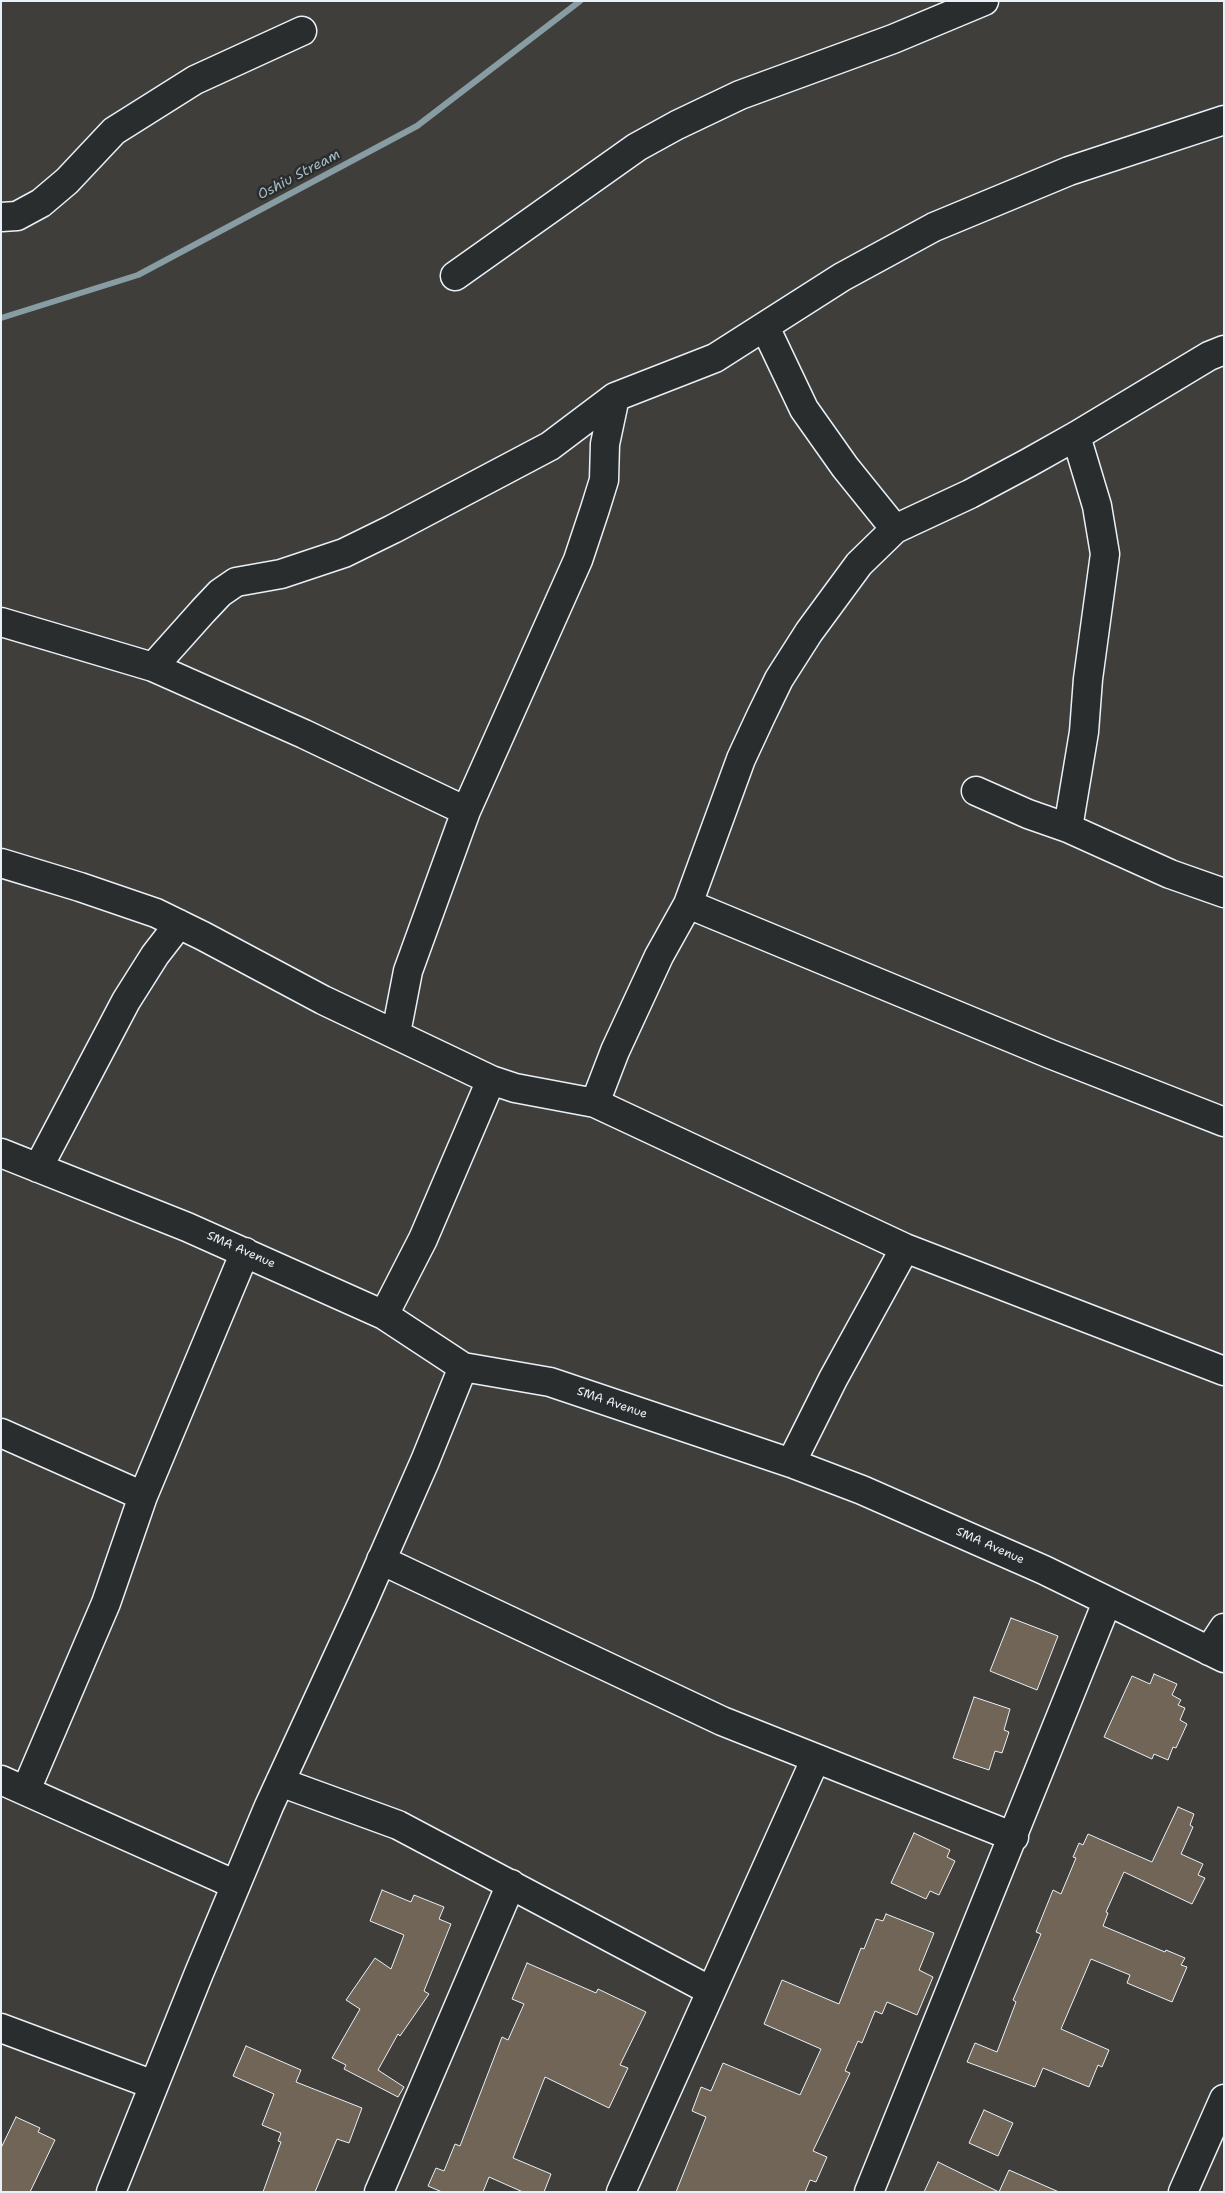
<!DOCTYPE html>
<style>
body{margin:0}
#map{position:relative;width:1225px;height:2193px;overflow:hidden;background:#3f3e3a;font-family:"Shantell Sans",sans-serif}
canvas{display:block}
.frame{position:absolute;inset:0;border:2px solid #e8f1f8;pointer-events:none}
</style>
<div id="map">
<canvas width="1225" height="2193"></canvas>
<div class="frame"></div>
</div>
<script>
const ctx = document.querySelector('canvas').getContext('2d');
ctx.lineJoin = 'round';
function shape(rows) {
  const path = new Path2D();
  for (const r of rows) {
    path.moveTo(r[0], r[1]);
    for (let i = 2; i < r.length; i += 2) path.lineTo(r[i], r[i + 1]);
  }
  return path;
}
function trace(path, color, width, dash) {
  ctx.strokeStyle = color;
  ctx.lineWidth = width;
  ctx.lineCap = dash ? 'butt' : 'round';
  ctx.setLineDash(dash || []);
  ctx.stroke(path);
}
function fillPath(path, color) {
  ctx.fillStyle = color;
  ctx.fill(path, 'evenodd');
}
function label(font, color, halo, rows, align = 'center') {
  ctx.font = font + ' "Shantell Sans",sans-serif';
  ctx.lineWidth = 5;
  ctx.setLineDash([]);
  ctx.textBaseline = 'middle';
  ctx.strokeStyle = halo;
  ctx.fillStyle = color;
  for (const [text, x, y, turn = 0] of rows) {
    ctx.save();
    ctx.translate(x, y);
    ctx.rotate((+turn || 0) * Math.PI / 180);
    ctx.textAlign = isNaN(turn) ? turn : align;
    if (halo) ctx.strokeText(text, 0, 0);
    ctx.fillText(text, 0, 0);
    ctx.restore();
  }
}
const stream = shape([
 [1,318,138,275,417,126,580,1]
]);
const building = shape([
 [1011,1618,1058,1636,1037,1690,990,1671,1011,1618],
 [1154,1674,1177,1684,1172,1695,1181,1700,1178,1705,1185,1708,1180,1720,1187,1724,1176,1748,1173,1747,1168,1760,1154,1754,1152,1759,1104,1737,1132,1676,1150,1684,1154,1674],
 [974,1697,1010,1709,1004,1730,1009,1732,1002,1753,995,1751,989,1770,953,1758,974,1697],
 [1178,1807,1194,1814,1190,1825,1193,1827,1181,1854,1203,1864,1198,1875,1205,1878,1192,1904,1124,1872,1106,1912,1108,1913,1103,1926,1165,1952,1166,1950,1185,1958,1181,1965,1187,1967,1172,2002,1127,1983,1130,1975,1091,1959,1061,2029,1109,2050,1102,2067,1098,2065,1089,2087,1043,2068,1035,2087,967,2062,975,2043,997,2052,1016,2002,1013,2000,1041,1934,1036,1932,1053,1890,1061,1894,1076,1858,1073,1857,1079,1843,1083,1845,1088,1834,1152,1862,1178,1807],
 [914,1833,950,1850,947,1857,955,1861,939,1895,930,1891,926,1899,891,1883,914,1833],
 [382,1890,411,1902,414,1895,444,1907,439,1919,451,1924,424,1991,429,1994,400,2036,398,2034,378,2070,404,2087,398,2097,344,2069,346,2065,332,2058,360,2009,346,2000,375,1958,391,1969,404,1935,370,1921,382,1890],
 [886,1914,934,1933,919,1970,933,1977,917,2015,887,2002,882,2014,875,2011,862,2043,858,2041,845,2071,850,2073,813,2151,827,2157,816,2182,810,2180,805,2192,676,2192,706,2117,692,2111,701,2087,711,2091,723,2063,800,2095,821,2049,764,2024,782,1980,839,2004,861,1948,864,1949,876,1919,883,1921,886,1914],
 [527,1963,596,1993,598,1989,646,2012,620,2065,628,2068,609,2108,545,2077,513,2158,551,2174,544,2192,523,2192,489,2177,483,2192,442,2192,428,2186,436,2168,444,2171,455,2144,460,2146,502,2037,508,2040,524,2004,512,1999,527,1963],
 [246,2046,301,2070,296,2082,362,2108,349,2143,337,2139,315,2192,263,2192,281,2142,278,2141,281,2133,262,2125,274,2094,233,2076,246,2046],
 [984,2110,1013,2123,998,2156,969,2143,984,2110],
 [16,2117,40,2128,38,2132,55,2140,30,2192,1,2192,1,2148,16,2117],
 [938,2162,999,2192,1009,2170,1059,2192,924,2192,938,2162]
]);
const minor = shape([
 [1,217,17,216,41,203,67,181,114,131,195,80,302,31],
 [455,276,637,147,677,125,740,95,893,39,984,1],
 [765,327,804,409,845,467,895,529],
 [1,622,153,667,304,734,466,811],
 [153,667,203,611,220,593,236,582,281,574,344,553,393,529,550,446,615,397,715,358,842,277,934,227,1069,171,1224,120],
 [976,791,1028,814,1068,828,1170,874,1224,893],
 [1068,828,1084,732,1088,679,1105,554,1097,506,1076,436],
 [1,863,80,887,156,913,203,936,323,1000,491,1080,515,1088,595,1103,905,1248,1224,1371],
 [688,904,1050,1054,1224,1122],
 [396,1033,408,971,466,811,578,560,595,509,604,480,605,444,615,397],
 [595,1103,615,1051,659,956,688,904,741,759,761,716,779,679,809,632,859,564,895,529,970,494,1028,463,1076,436,1209,356,1224,350],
 [1,1153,187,1227,384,1315,463,1367,550,1382,791,1463,862,1490,1044,1570,1224,1658],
 [38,1168,126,1001,155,955,179,924],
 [384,1315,423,1239,491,1080],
 [1,1433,143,1496],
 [791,1463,833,1379,905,1248],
 [381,1560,722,1721,1014,1837],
 [1209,1651,1224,1628],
 [1,1780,236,1885],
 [280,1782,398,1825,711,1991],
 [26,1790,106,1603,143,1496,245,1252],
 [1,2028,154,2085],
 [111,2192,199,1973,269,1806,363,1602,425,1461,463,1367],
 [379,2192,511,1884],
 [621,2192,815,1760],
 [869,2192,1107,1602],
 [1183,2192,1224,2099]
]);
const streetNames = [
 ["SMA Avenue",241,1250,24],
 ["SMA Avenue",612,1403,19],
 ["SMA Avenue",990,1546,24]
];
const waterNames = [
 ["Oshiu Stream",299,175,-28]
];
trace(stream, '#889da3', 6);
fillPath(building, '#706556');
trace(building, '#e8f1f8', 1);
trace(minor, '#e8f1f8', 31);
trace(minor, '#2a2d2e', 28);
label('12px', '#e8f1f8', '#2a2d2e', streetNames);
label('italic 14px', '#a8b9c0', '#2a2d2e', waterNames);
</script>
